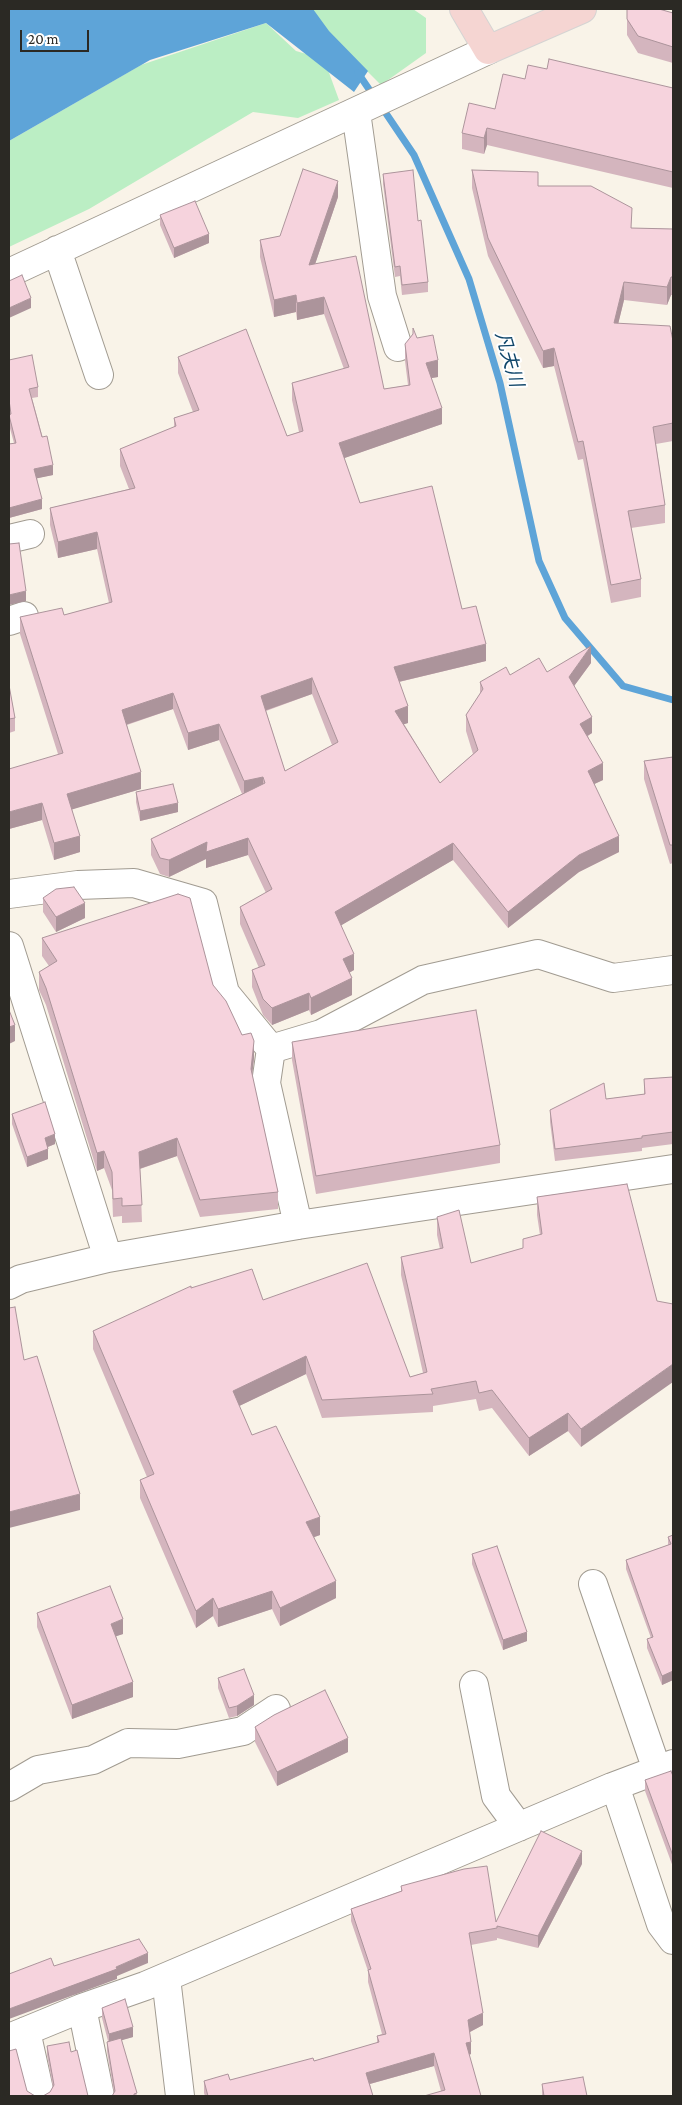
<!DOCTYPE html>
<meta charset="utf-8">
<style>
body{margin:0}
#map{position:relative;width:682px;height:2105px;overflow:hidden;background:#f9f3e8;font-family:"Crimson Pro",serif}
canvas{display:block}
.frame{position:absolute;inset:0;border:10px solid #2b2924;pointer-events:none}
.scale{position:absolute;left:20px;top:30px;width:69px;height:22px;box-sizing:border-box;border:2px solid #2b2924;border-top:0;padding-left:6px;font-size:15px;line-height:18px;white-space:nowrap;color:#2b2924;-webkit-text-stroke:4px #fff;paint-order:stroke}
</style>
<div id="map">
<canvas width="682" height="2105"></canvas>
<div class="frame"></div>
<div class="scale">20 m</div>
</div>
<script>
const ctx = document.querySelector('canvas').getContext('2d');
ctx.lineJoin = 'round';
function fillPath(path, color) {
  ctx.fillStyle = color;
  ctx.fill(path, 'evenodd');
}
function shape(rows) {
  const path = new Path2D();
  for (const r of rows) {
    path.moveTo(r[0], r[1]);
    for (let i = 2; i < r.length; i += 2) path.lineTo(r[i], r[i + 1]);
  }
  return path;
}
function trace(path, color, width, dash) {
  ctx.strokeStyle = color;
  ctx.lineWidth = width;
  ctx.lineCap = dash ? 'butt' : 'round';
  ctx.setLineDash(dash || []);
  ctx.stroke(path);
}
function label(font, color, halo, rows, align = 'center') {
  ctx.font = font + ' "Crimson Pro","Noto Sans JP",serif';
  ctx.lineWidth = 4;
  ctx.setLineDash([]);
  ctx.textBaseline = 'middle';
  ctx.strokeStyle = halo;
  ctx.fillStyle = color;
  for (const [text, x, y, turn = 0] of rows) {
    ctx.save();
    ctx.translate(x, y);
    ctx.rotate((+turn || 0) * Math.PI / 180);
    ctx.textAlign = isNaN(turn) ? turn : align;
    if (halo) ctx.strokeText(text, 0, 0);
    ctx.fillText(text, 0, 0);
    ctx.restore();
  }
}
const green = shape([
 [310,9,413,9,426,18,426,53,381,85,316,20],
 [266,23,296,51,324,59,339,100,298,118,253,112,89,209,9,247,9,141,141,65]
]);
const water = shape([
 [9,9,313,9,329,31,368,71,354,92,266,23,150,60,9,141]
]);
const stream = shape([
 [358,73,375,98],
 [381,106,414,155,469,279,500,383,539,561,565,618,623,686,673,700]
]);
const minor = shape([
 [356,112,382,296,398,347],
 [57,250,99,375],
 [9,273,488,50],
 [9,539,30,534],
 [9,621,24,616],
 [9,894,78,885,134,883,203,903,225,993,271,1049,266,1083,298,1225],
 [9,946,108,1258],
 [271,1049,321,1034,423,980,538,954,613,978,673,970],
 [9,1285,21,1279,108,1258,298,1225,673,1169],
 [593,1584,657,1770],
 [474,1685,496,1796,519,1827],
 [615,1786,661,1924,673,1940],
 [9,1787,38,1770,93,1760,128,1743,178,1744,243,1731,276,1709],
 [166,1978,180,2096],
 [82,2008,100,2096],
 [26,2031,39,2090],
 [9,2038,82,2008,145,1986,612,1787,673,1764]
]);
const major = shape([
 [464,9,488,50,582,9]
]);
const wall = shape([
 [627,9,673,13,673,63,638,53,627,35],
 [547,69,673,88,673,188,487,145,484,154,462,149,462,133,495,109,525,79],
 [472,170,538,186,632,228,673,229,673,295,671,295,667,305,624,300,618,324,673,341,673,441,656,444,665,505,665,523,631,528,641,579,641,597,611,603,583,459,578,460,554,366,543,368,488,256,472,188],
 [383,174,418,221,428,282,428,292,402,295,400,276,395,277,383,184],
 [338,197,315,264,384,389,408,385,405,361,405,344,417,338,438,377,431,378,442,424,344,458,360,503,462,609,486,661,399,682,408,723,404,724,440,783,473,754,466,731,466,715,480,694,480,682,510,675,547,672,591,663,574,686,592,733,588,736,603,780,594,784,619,852,579,872,508,928,453,860,341,925,354,970,349,973,352,995,311,1015,309,1010,272,1025,263,1015,252,987,252,970,259,968,240,924,240,907,266,893,248,855,206,868,206,859,169,877,160,874,151,855,151,839,242,794,219,740,188,750,173,709,127,725,141,789,72,809,80,852,54,860,42,820,9,829,58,754,20,634,20,617,64,615,109,603,97,549,58,558,50,525,50,508,129,489,120,466,120,449,174,427,174,418,193,412,178,373,178,357,287,436,299,432,292,400,292,383,344,369,324,314,297,320,296,312,274,317,260,257,260,240,280,236],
 [312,694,332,745,285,771,266,711],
 [160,215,209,243,174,258,160,225],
 [9,360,38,387,38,397,32,398,53,475,37,478,42,509,9,518,9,444,14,443,9,425,9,415,10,415,9,410],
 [9,685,15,718,15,731,9,733],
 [673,757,673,863,670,864,644,779,644,761],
 [136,792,178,812,140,821,136,802],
 [43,898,85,918,56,932,43,912],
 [42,938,213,985,242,1035,254,1058,252,1075,278,1192,278,1209,200,1217,177,1156,140,1169,142,1222,122,1223,122,1216,113,1217,112,1190,104,1168,97,1171,46,1005,39,990,39,972,49,966,42,956],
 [292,1042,500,1145,500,1163,316,1194,292,1060],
 [673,1077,673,1144,642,1148,642,1151,555,1161,550,1122,550,1110,606,1099,644,1094,644,1079],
 [12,1114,55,1144,48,1147,48,1159,27,1167,12,1124],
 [627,1184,581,1447,568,1431,529,1456,492,1408,479,1411,476,1399,433,1406,433,1412,322,1418,306,1374,239,1406,252,1435,320,1535,314,1537,336,1598,280,1626,272,1609,218,1627,213,1616,196,1628,140,1498,140,1480,147,1477,93,1349,93,1331,191,1288,263,1300,410,1377,423,1373,401,1275,401,1257,440,1249,437,1235,437,1217,471,1263,523,1248,540,1235,537,1215,537,1197],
 [673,1535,673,1680,662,1685,647,1648,647,1639,651,1638,626,1569,626,1560,668,1545,668,1537],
 [472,1554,527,1641,503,1650,472,1564],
 [37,1613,123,1634,116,1636,133,1697,72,1719,37,1627],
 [218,1678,254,1705,237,1716,229,1718,218,1688],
 [255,1727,348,1752,277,1786,255,1742],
 [673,1776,673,1867,645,1791,645,1780],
 [582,1864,538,1948,497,1938,497,1940,471,1945,483,2025,470,2032,471,2054,469,2055,481,2096,441,2091,434,2066,370,2084,373,2096,205,2096,204,2093,204,2081,230,2080,314,2061,377,2043,377,2036,382,2034,368,1982,368,1971,351,1921,351,1909,401,1891,401,1886,496,1922],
 [102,2008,133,2037,121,2040,137,2096,114,2093,107,2051,107,2042,108,2041,102,2018],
 [47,2046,71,2052,88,2096,9,2096,27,2091,35,2096,43,2096,50,2092,53,2087,47,2055],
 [542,2084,587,2096,542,2096]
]);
const shadedWall = shape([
 [487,128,487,145,484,154,484,138],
 [338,181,338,197,309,282,309,265],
 [209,234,209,243,174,258,174,248],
 [671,277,671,295,667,305,667,287],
 [624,282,624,300,614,341,614,323],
 [296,295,296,312,274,317,274,300],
 [324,297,324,314,297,320,297,303],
 [31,298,31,308,9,318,9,308],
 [554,348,554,366,543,368,543,351],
 [438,360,438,377,426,379,426,363],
 [442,408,442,424,339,460,339,443],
 [53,465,53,475,34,479,34,469],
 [42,499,42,509,9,518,9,508],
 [97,532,97,549,58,558,58,542],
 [26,591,26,601,9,605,9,595],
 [486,644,486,661,394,683,394,667],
 [591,646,591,663,569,693,569,677],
 [312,678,312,694,261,712,261,696],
 [173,693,173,709,122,726,122,710],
 [408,706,408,723,395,727,395,711],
 [592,717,592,733,580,740,580,724],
 [219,724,219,740,188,750,188,733],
 [603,763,603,780,588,787,588,771],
 [141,772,141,789,67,811,67,794],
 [263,777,263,793,244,797,244,781],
 [42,803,42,820,9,829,9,812],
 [178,803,178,812,140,821,140,811],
 [80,836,80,852,54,860,54,843],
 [619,836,619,852,579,872,508,928,508,912,579,855],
 [248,838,248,855,206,868,206,859,169,877,169,860,207,842],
 [453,843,453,860,335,929,335,912],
 [85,903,85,918,56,932,56,917],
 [354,954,354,970,343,976,343,959],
 [352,978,352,995,311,1015,311,998],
 [309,993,309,1010,272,1025,272,1008],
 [15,1025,15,1041,9,1044,9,1027],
 [254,1041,254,1058,251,1086,251,1069],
 [55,1134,55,1144,45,1148,45,1138],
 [177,1138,177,1156,139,1169,139,1152],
 [48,1149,48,1159,27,1167,27,1157],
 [104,1151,104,1168,97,1171,97,1153],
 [306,1356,306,1374,233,1409,233,1391],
 [673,1364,673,1382,581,1447,581,1429],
 [568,1413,568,1431,529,1456,529,1438],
 [80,1494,80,1510,9,1528,9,1512],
 [320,1517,320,1535,306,1540,306,1522],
 [336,1581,336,1598,280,1626,280,1608],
 [272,1591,272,1609,218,1627,218,1609],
 [213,1598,213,1616,196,1628,196,1611],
 [123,1619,123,1634,111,1638,111,1624],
 [527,1632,527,1641,503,1650,503,1640],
 [673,1671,673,1680,662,1685,662,1676],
 [133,1682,133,1697,72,1719,72,1705],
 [254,1695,254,1705,237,1716,237,1706],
 [348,1738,348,1752,277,1786,277,1772],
 [582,1851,582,1864,538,1948,538,1936],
 [148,1953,148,1963,117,1976,117,1979,9,2019,9,2009,116,1967],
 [483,2013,483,2025,468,2033,468,2020],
 [133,2027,133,2037,109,2044,109,2034],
 [471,2042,471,2054,466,2056,466,2043],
 [434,2053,434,2066,366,2085,366,2073]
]);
const building = shape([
 [627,9,659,9,673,13,673,47,638,36,627,19,627,9],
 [549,59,673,88,673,172,487,128,484,138,462,133,469,103,495,109,503,74,525,79,528,65,547,69,549,59],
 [303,169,338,181,309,265,356,256,384,389,410,385,405,344,413,334,413,328,417,338,433,335,438,360,426,363,442,408,339,443,360,503,432,486,462,609,476,606,486,644,394,667,408,706,395,711,440,783,478,750,466,715,483,689,480,682,506,667,510,675,539,658,547,672,591,646,569,677,592,717,580,724,603,763,588,771,619,836,579,855,508,912,453,843,335,912,354,954,343,959,352,978,311,998,309,993,272,1008,263,999,252,970,265,965,240,907,272,889,248,838,206,852,207,842,169,860,160,858,151,839,265,783,263,777,244,781,219,724,188,733,173,693,122,710,141,772,67,794,80,836,54,843,42,803,9,812,9,769,63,753,20,617,62,608,64,615,112,602,97,532,58,542,50,508,135,488,120,449,176,426,174,418,199,410,178,357,246,329,287,436,303,431,292,383,349,367,324,297,297,303,296,295,274,300,260,240,280,236,303,169],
 [312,678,338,742,285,771,261,696,312,678],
 [413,170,418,221,421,220,428,282,402,285,400,266,395,267,383,174,413,170],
 [472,170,538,172,538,186,591,186,632,208,631,228,673,229,673,277,671,277,667,287,624,282,614,323,670,326,673,341,673,423,653,427,665,505,628,511,641,579,611,585,583,441,578,442,554,348,543,351,488,238,472,170],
 [195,201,209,234,174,248,160,215,195,201],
 [22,275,31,298,9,308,9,281,22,275],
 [32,355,38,387,29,389,42,437,47,436,53,465,34,469,42,499,9,508,9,444,16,443,9,415,11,414,9,400,9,360,32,355],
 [19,543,26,591,9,595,9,544,19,543],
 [9,685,15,718,9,719,9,685],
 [673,757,673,845,670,845,644,761,673,757],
 [173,784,178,803,140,811,136,792,173,784],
 [74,887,85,903,56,917,43,898,56,889,74,887],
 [178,894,190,898,213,985,226,1001,242,1035,251,1033,254,1041,251,1069,278,1192,200,1200,177,1138,139,1152,142,1205,122,1206,122,1198,113,1199,112,1172,104,1151,97,1153,46,988,39,972,57,961,42,938,178,894],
 [9,1010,15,1025,9,1027,9,1010],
 [476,1010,500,1145,316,1176,292,1042,476,1010],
 [673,1077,673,1132,642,1136,642,1138,555,1149,550,1110,604,1083,606,1099,645,1094,644,1079,673,1077],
 [45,1102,55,1134,45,1138,48,1149,27,1157,12,1114,45,1102],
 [627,1184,657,1301,673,1304,673,1364,581,1429,568,1413,529,1438,492,1390,479,1393,476,1381,431,1389,433,1394,322,1400,306,1356,233,1391,252,1435,276,1426,320,1517,306,1522,336,1581,280,1608,272,1591,218,1609,213,1598,196,1611,140,1480,154,1474,93,1331,191,1286,191,1288,252,1269,263,1300,367,1263,410,1377,427,1372,401,1257,443,1248,437,1217,459,1210,471,1263,523,1248,523,1239,542,1234,537,1197,627,1184],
 [15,1307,24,1360,37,1356,80,1494,9,1512,9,1308,15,1307],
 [673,1535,673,1671,662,1676,647,1639,653,1637,626,1560,671,1544,668,1537,673,1535],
 [497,1546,527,1632,503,1640,472,1554,497,1546],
 [110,1586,123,1619,111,1624,133,1682,72,1705,37,1613,110,1586],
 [244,1669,254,1695,237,1706,229,1708,218,1678,244,1669],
 [325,1690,348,1738,277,1772,255,1727,274,1715,325,1690],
 [671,1771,673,1776,673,1856,645,1780,671,1771],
 [541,1831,582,1851,538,1936,497,1926,497,1928,469,1933,483,2013,468,2020,471,2042,466,2043,481,2096,424,2096,445,2090,434,2053,366,2073,373,2096,208,2096,204,2081,228,2074,230,2080,313,2058,314,2061,379,2042,377,2036,386,2034,368,1970,371,1969,351,1909,402,1891,401,1886,464,1869,487,1866,496,1922,541,1831],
 [139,1939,148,1953,116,1967,117,1969,9,2009,9,1974,51,1958,54,1966,139,1939],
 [125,1999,133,2027,109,2034,102,2008,125,1999],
 [121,2038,137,2093,134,2094,134,2096,112,2096,115,2091,107,2042,121,2038],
 [69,2042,71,2052,77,2050,88,2096,9,2096,9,2051,16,2049,27,2091,35,2096,43,2096,50,2092,54,2085,47,2046,69,2042],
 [583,2077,587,2096,544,2096,542,2084,583,2077]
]);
const waterNames = [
 ["凡夫川",509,359,74]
];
fillPath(green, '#bbeec4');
fillPath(water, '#5ea4d8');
trace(stream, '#5ea4d8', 7);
trace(minor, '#a19b91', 30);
trace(major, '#d5d4d3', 30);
trace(minor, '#fff', 28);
trace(major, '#f5d5d2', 28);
fillPath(wall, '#d4b5be');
fillPath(shadedWall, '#ac949b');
fillPath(building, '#f6d3dd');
trace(building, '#ac949b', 1);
label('italic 19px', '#104669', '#fff', waterNames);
</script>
